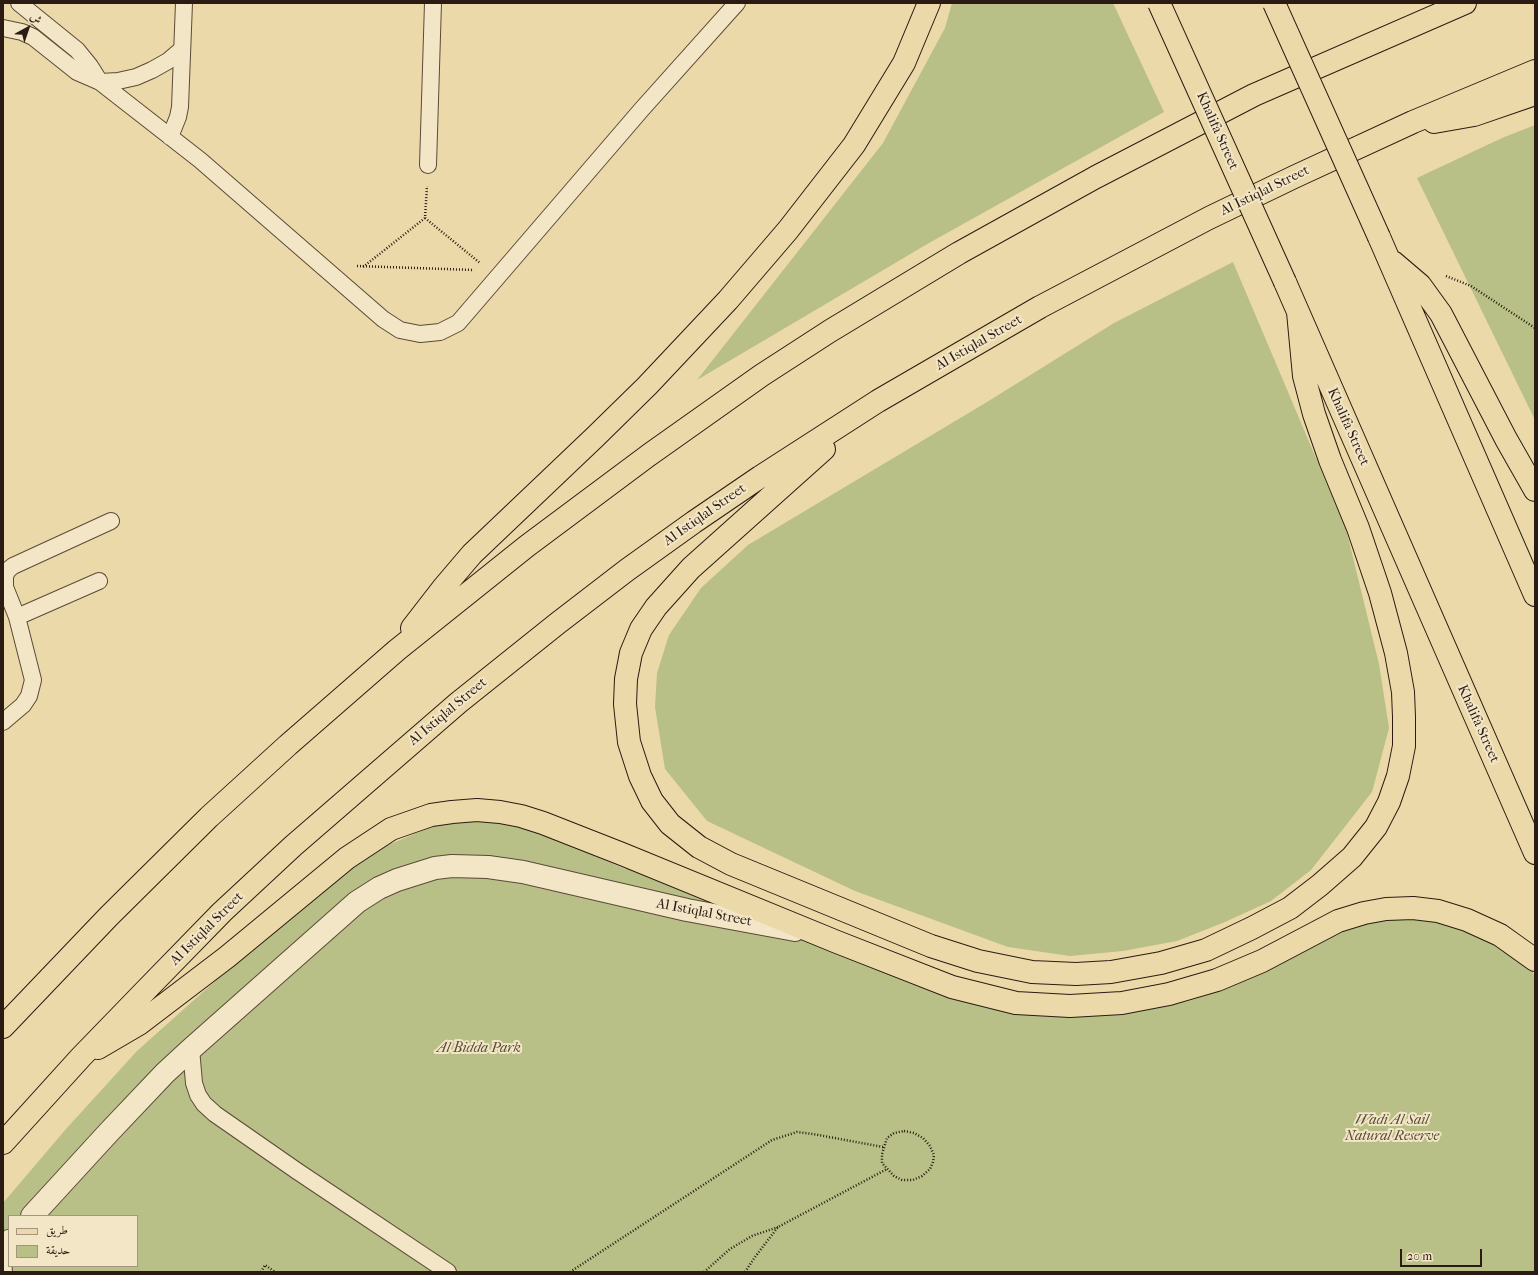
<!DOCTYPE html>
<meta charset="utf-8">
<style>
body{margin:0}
#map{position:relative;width:1538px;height:1275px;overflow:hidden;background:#ecd9a9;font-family:"IM FELL French Canon",Amiri,serif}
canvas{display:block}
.frame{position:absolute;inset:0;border:4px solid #2b1b13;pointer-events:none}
.legend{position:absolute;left:8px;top:1215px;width:130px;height:52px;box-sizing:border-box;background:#f3e6c7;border:1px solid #a3957f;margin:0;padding:5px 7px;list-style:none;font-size:12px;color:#2b1b13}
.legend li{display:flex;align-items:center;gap:8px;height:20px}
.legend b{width:20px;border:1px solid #a3957f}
.north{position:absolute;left:8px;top:8px;width:40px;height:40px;-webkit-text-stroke:3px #f3e6c7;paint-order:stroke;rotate:40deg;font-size:11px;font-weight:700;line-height:16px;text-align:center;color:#2b1b13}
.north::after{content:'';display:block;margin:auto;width:14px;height:18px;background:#2b1b13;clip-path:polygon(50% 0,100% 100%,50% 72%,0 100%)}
.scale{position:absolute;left:1400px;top:1249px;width:82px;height:18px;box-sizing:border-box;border:2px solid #2b1b13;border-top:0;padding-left:5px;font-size:12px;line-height:14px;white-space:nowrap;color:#2b1b13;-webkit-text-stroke:3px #f3e6c7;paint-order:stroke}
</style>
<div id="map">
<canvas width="1538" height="1275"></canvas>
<div class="frame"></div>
<ul class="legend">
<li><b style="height:5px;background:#ecd9a9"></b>طريق</li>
<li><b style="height:11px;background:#b8bf87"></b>حديقة</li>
</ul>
<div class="north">ش</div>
<div class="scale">20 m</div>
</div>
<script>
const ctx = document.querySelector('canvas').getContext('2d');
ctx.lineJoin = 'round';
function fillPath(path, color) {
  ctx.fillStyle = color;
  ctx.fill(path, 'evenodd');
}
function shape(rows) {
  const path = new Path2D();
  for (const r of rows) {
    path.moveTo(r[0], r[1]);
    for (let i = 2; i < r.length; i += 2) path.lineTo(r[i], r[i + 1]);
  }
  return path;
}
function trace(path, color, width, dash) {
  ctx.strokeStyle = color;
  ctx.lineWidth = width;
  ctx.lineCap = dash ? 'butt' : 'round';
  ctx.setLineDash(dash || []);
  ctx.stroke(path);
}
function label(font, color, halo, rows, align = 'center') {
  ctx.font = font + ' "IM FELL French Canon",serif';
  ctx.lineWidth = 4;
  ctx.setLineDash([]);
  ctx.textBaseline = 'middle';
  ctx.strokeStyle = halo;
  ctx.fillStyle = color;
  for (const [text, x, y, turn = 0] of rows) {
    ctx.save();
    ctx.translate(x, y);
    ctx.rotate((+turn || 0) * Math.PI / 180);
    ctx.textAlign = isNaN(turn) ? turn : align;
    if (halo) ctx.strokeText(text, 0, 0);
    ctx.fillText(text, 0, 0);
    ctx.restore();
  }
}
const green = shape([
 [952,3,1113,3,1164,112,929,243,697,380,883,143,945,28],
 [1535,125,1535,420,1417,178,1502,138],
 [1233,262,1346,529,1379,664,1389,728,1372,792,1311,870,1271,901,1225,922,1177,941,1123,951,1070,956,1008,947,855,891,707,821,665,769,655,707,657,673,669,635,701,588,748,545,987,402,1114,323],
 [469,820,511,823,551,837,625,869,639,866,910,983,943,996,978,1005,1014,1011,1119,1013,1154,1008,1189,1001,1223,990,1256,976,1333,932,1401,915,1453,920,1531,966,1535,979,1535,1272,3,1272,3,1203,66,1129,137,1051,232,966,367,850,374,851,431,827,450,822],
 [9,1216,137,1216,137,1266,9,1266]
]);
const path = shape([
 [425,218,480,263],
 [357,266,474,270],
 [363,267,425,218,427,186],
 [1446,276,1471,286,1535,328],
 [904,1131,914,1133,923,1138,930,1146,934,1155,933,1162,930,1169,922,1176,913,1180,902,1180,894,1176,882,1163,882,1154,887,1138,894,1133,904,1131],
 [261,1272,265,1265,275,1272],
 [570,1272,772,1140,797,1132,813,1134,883,1147],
 [704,1272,730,1249,752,1236,778,1227],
 [745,1272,755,1257,778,1227,887,1169]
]);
const service = shape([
 [19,3,77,50,90,66,100,82],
 [3,28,22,32,33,37,77,72,100,82,200,160,383,319,400,330,420,334,440,332,458,323,642,109,737,3],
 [100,82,118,81,136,77,152,70,168,61,182,49],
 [170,137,178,117,180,107,184,3],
 [428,165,433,3],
 [17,617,99,581],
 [3,722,23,705,29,696,33,680,17,617,5,587,5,576,8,570,13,566,111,521],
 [191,1049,194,1083,198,1095,204,1104,215,1114,297,1171,448,1272],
 [3,1261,4,1272]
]);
const minor = shape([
 [32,1216,109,1132,165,1073,191,1049,357,902,379,888,397,880,435,868,452,866,488,867,523,872,687,910,795,930],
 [3,1248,9,1241]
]);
const primary = shape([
 [1434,122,1474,115,1535,94],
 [1379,237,1535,595],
 [1393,262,1420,285,1441,314,1506,439,1535,490],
 [1285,282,1535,853],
 [824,449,691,568,656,607,641,629,631,653,626,679,625,704,629,742,640,776,652,801,670,824,699,847,731,864,931,946,978,961,1032,972,1076,974,1111,972,1161,963,1206,950,1252,928,1290,908,1320,885,1352,857,1376,827,1389,802,1398,776,1404,746,1404,717,1403,692,1396,653,1380,593,1358,528,1330,460,1314,414,1304,376,1298,312],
 [412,628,443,588,472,554,595,437,647,386,728,300,788,230,854,145,904,63,929,3],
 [3,1027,109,916,209,817,288,745,397,650,527,546,649,455,762,375,830,331,959,253,1096,177,1254,95,1465,3],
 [98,1048,139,1024,227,957,347,858,391,829,431,815,452,812,477,810,500,812,521,816,543,823,622,854,837,942,952,987,1016,1003,1070,1006,1122,1003,1169,994,1217,980,1262,961,1338,921,1364,913,1386,909,1413,908,1438,911,1467,920,1500,935,1535,960],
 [3,1143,81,1057,144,992,222,912,293,846,458,703,558,623,627,570,694,522,760,477,878,401,1040,307,1209,218,1294,177,1413,122,1535,71]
]);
const primaryBridge = shape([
 [1159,3,1285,282],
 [1274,3,1379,237]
]);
const streetNames = [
 ["Khalifa Street",1217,131,66],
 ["Al Istiqlal Street",1265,191,-26],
 ["Al Istiqlal Street",979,343,-30],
 ["Khalifa Street",1348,427,66],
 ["Al Istiqlal Street",705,515,-35],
 ["Al Istiqlal Street",448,712,-40],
 ["Khalifa Street",1478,724,66],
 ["Al Istiqlal Street",704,913,11],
 ["Al Istiqlal Street",207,929,-45]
];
const parkNames = [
 ["Al Bidda Park",479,1049],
 ["Wadi Al Sail",1392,1121],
 ["Natural Reserve",1392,1137]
];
fillPath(green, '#b8bf87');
trace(service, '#5b4a38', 18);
trace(minor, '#5b4a38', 24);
trace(primary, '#2b1b13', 24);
trace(path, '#2b1b13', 2.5, [1, 2]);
trace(service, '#f3e6c7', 16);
trace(minor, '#f3e6c7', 22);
trace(primary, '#ecd9a9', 22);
trace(primaryBridge, '#2b1b13', 24, []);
trace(primaryBridge, '#ecd9a9', 22);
label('14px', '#2b1b13', '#f3e6c7', streetNames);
label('italic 14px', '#554c36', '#f3e6c7', parkNames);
</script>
